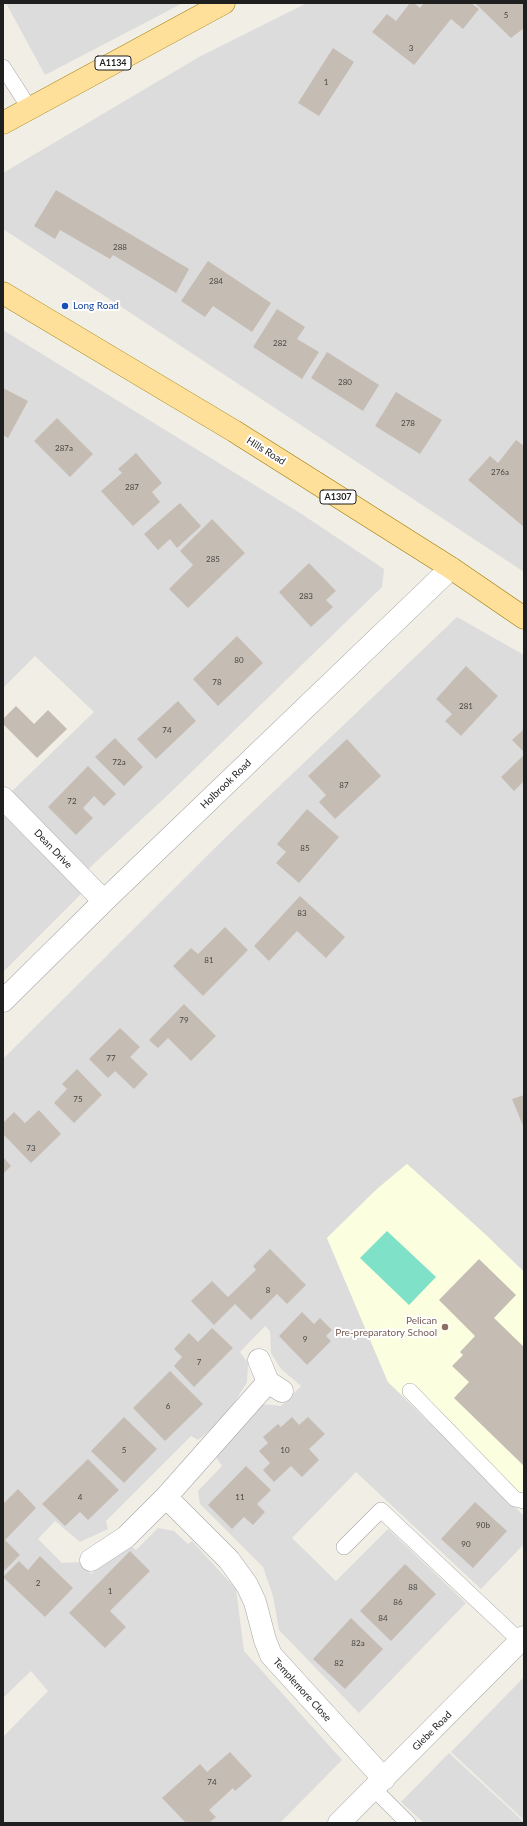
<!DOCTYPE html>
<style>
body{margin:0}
#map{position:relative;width:527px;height:1826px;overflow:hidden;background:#f0eee5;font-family:Lato,sans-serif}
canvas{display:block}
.frame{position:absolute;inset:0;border:4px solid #1f1f1f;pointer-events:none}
</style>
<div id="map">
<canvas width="527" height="1826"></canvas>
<div class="frame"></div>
</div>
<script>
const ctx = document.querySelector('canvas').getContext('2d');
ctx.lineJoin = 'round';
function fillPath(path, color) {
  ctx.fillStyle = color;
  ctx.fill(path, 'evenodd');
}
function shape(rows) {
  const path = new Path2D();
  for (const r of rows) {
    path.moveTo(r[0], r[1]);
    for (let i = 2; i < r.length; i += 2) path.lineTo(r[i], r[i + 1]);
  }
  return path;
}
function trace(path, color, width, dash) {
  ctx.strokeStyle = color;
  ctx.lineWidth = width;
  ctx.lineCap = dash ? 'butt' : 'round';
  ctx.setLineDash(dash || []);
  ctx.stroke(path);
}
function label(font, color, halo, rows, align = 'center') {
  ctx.font = font + ' Lato,sans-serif';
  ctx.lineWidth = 4;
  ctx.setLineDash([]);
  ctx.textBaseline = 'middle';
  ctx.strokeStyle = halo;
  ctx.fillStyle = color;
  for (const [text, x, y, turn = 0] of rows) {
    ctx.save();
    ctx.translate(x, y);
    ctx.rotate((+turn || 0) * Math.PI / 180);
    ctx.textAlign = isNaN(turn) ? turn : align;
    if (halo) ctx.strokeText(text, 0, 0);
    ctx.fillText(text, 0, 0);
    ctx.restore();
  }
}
const residential = shape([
 [6,3,183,3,45,75],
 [307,3,524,3,524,572,3,229,3,173,199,57],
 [3,330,300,513,384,569,382,587,171,792,84,873,8,795,94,712,35,656,3,688],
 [457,617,524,655,524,1272,486,1235,407,1164,377,1189,327,1238,388,1382,524,1516,524,1544,481,1589,356,1472,292,1538,336,1581,388,1529,466,1603,359,1713,279,1630,273,1596,263,1567,200,1504,198,1491,222,1466,215,1456,262,1404,281,1406,301,1386,281,1369,271,1353,270,1331,265,1326,240,1352,248,1363,247,1382,225,1418,198,1440,191,1436,106,1521,108,1529,80,1542,55,1521,38,1539,62,1563,80,1562,91,1574,129,1544,136,1550,158,1528,174,1531,188,1544,192,1541,236,1589,244,1651,342,1760,280,1823,3,1823,3,1737,48,1691,31,1671,3,1698,3,1059,227,836],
 [3,811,83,892,3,972],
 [524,1677,524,1820,451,1752],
 [449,1753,524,1822,524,1823,424,1823,401,1802]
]);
const education = shape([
 [407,1164,486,1235,524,1272,524,1509,388,1382,327,1238,377,1189]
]);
const pitch = shape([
 [387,1231,436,1277,409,1305,360,1258]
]);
const building = shape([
 [410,3,414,3,420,8,424,3,471,3,479,9,463,29,451,19,414,65,372,32,387,14,396,21],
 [475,3,524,3,524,28,511,38],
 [333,48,354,62,319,116,298,103],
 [56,190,189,269,176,293,113,255,110,259,60,230,55,239,34,226],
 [208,261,271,303,252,332,213,306,205,317,181,301],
 [277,309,305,327,297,339,319,352,302,379,253,347],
 [327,352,379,385,363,411,311,378],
 [3,388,28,401,8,438,3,435],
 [396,392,442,420,420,454,375,426],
 [57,418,93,454,70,477,34,441],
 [516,440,524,446,524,527,468,480,490,456,498,463],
 [136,453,162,483,152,492,160,502,133,526,101,491,122,473,118,469],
 [180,503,201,526,177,548,170,539,158,550,144,534],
 [212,519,245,553,188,608,169,589,193,565,180,551],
 [309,563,336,591,326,600,333,607,311,627,279,592],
 [237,636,263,663,218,706,193,679],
 [466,666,498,696,461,736,445,721,452,714,436,699],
 [178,701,196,721,156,759,137,739],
 [16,706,34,724,48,710,67,729,37,758,3,724,3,719],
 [524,729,524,752,512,740],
 [115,738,143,767,124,786,95,757],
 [347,739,381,776,335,819,319,802,326,795,308,776],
 [524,755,524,781,514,791,501,777],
 [88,766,116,794,104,806,94,796,83,808,93,818,76,835,48,807],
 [307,809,339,837,299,883,276,863,286,852,277,844],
 [300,896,345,937,326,958,297,931,269,961,254,946],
 [225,927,248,950,203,996,173,966,191,948,198,954],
 [184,1004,216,1036,191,1061,168,1038,158,1048,149,1040],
 [120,1028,140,1047,130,1057,148,1074,134,1089,115,1071,108,1078,89,1059],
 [77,1069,102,1095,74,1123,54,1103,67,1089,62,1084],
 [524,1095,524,1128,512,1099],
 [39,1110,61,1134,31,1163,3,1134,3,1123,14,1112,25,1123],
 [3,1157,11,1166,3,1174],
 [270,1249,306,1285,287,1304,277,1294,251,1320,235,1304,214,1325,191,1301,212,1281,228,1297,256,1270,253,1266],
 [479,1259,516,1295,494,1318,524,1347,524,1466,454,1398,469,1382,452,1366,463,1355,460,1352,475,1336,439,1300],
 [302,1312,314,1324,320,1318,332,1330,326,1336,331,1341,307,1365,279,1336],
 [212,1328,233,1348,194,1387,174,1366,182,1357,174,1349,189,1333,198,1342],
 [170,1371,203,1404,165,1441,133,1408],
 [124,1417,157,1449,124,1483,91,1451],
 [292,1417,299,1425,308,1417,325,1434,309,1449,319,1460,302,1477,291,1466,274,1482,263,1470,270,1463,259,1451,268,1443,263,1437,278,1424,281,1427],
 [88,1459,119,1490,88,1520,80,1512,65,1526,42,1504],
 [246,1466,271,1490,257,1504,265,1512,253,1525,244,1517,232,1529,208,1505],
 [18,1489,36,1508,5,1540,20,1555,3,1572,3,1504],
 [475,1502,507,1531,473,1568,441,1539],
 [130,1551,150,1571,110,1611,126,1627,105,1648,69,1613],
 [40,1556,73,1588,45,1617,3,1577,19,1561,28,1570],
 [405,1564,436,1594,391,1641,360,1611],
 [351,1618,383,1649,345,1689,313,1659],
 [230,1752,252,1776,235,1791,233,1788,209,1810,216,1817,209,1823,186,1823,162,1798,200,1764,207,1772]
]);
const service = shape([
 [3,67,30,109],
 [410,1391,515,1499,524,1501],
 [344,1547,381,1510,520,1641],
 [374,1789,408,1823]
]);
const minor = shape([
 [3,798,104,901],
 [3,1001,104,901,451,568],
 [259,1360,268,1382,282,1391],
 [268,1382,166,1497,229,1560,247,1585,255,1602,265,1640,271,1655,384,1779],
 [91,1560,126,1537,166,1497],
 [339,1823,524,1637]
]);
const primary = shape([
 [3,123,224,3],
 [3,293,234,431,451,568,524,618]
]);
const markers = [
 [65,306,4,"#1a4fb4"],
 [445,1327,4,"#8d6e63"]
];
const numberNames = [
 ["5",506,15],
 ["3",411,48],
 ["1",326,82],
 ["288",120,247],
 ["284",216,281],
 ["282",280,343],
 ["280",345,382],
 ["278",408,423],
 ["287a",64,448],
 ["276a",500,472],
 ["287",132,487],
 ["285",213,559],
 ["283",306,596],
 ["80",239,660],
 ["78",217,682],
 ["281",466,706],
 ["74",167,730],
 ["72a",119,762],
 ["87",344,785],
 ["72",72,801],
 ["85",305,848],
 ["83",302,913],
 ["81",209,960],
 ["79",184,1020],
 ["77",111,1058],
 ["75",78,1099],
 ["73",31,1148],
 ["8",268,1290],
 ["9",305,1339],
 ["7",199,1362],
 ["6",168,1406],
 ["5",124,1450],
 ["10",285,1450],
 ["4",80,1497],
 ["11",240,1497],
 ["90b",483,1525],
 ["90",466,1544],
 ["2",38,1583],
 ["88",413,1587],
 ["1",110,1591],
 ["86",398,1602],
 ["84",383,1618],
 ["82a",358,1643],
 ["82",339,1663],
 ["74",212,1782]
];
const shields = [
 [113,63,36],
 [338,497,36]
];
const shieldNames = [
 ["A1134",113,63],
 ["A1307",338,497]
];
const transitNames = [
 ["Long Road",73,306]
];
const streetNames = [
 ["Hills Road",266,451,32],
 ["Holbrook Road",226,784,-44],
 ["Dean Drive",53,849,46],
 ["Templemore Close",302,1690,48],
 ["Glebe Road",432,1731,-45]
];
const educationNames = [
 ["Pelican",437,1321],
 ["Pre-preparatory School",437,1333]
];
fillPath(residential, '#dddcdc');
fillPath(education, '#fbffdf');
fillPath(pitch, '#7fe2c8');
fillPath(building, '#c5bdb4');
trace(service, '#a6a6a6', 16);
trace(minor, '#a6a6a6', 23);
trace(primary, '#9a7900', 23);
trace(service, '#fff', 15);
trace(minor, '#fff', 22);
trace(primary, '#ffe09b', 22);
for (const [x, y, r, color] of markers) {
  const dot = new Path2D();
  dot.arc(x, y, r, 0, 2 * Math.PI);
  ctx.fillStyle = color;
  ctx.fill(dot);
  trace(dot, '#fff', 1.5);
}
label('8px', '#484644', null, numberNames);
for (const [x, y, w] of shields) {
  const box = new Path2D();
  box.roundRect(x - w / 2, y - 7, w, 14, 3);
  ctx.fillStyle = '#fff';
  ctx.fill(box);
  trace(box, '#1f1f1f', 1);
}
label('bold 9px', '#1f1f1f', null, shieldNames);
label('10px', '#164399', '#fff', transitNames, 'left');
label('10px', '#1f1f1f', '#fff', streetNames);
label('10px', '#785e54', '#fff', educationNames, 'right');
</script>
